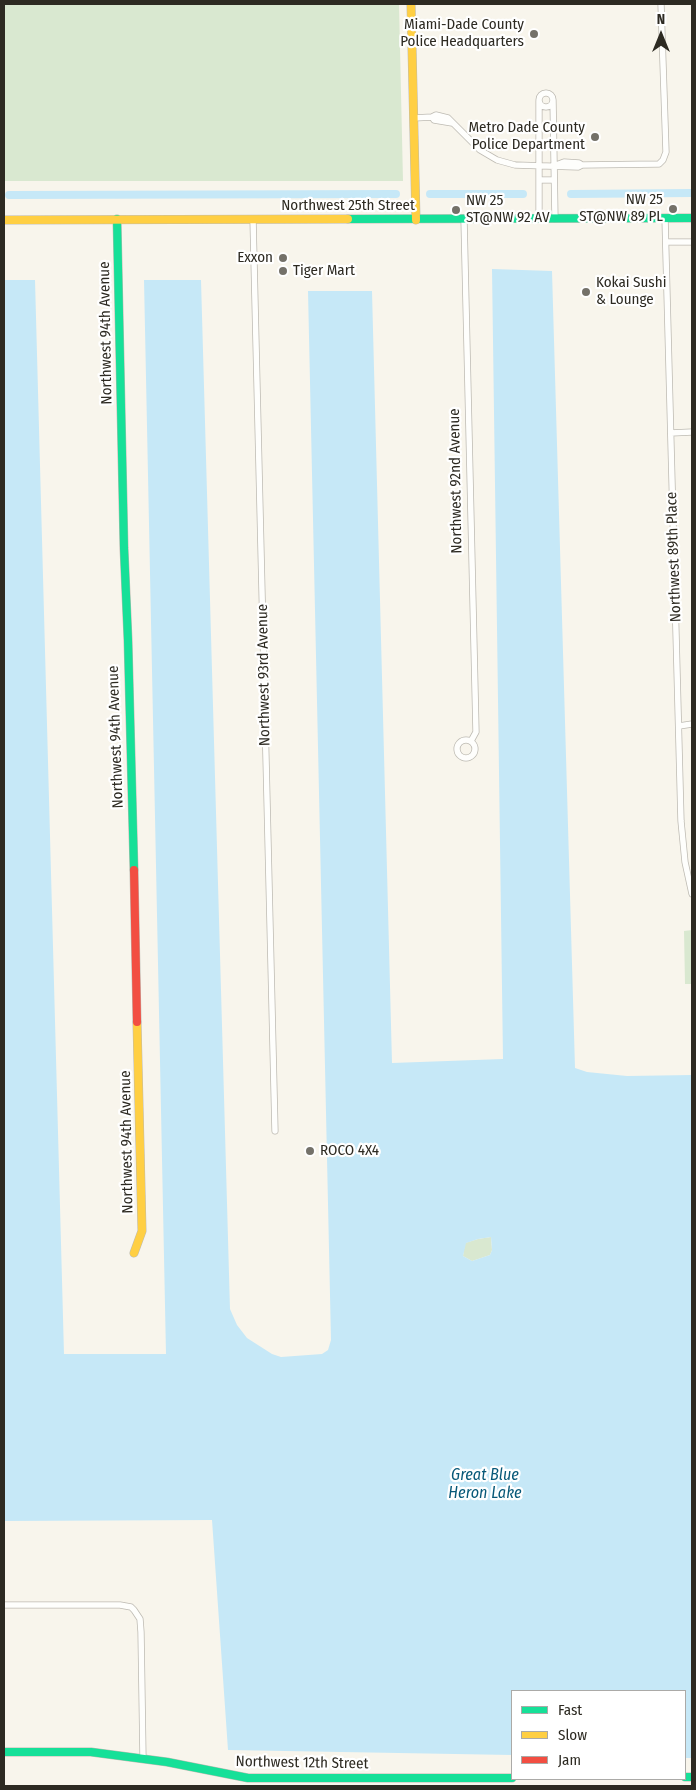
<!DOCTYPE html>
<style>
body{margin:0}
#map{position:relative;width:696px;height:1790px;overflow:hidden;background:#f8f5ec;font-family:"Fira Sans Condensed",sans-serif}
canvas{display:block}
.frame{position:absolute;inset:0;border:5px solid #2d2a22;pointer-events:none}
.legend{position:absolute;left:511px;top:1690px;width:175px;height:90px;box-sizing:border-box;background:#fff;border:1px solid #abaaa7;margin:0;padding:6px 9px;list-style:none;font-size:15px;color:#2d2a22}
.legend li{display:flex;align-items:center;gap:10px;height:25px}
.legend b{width:25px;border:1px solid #abaaa7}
.north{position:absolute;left:636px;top:10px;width:50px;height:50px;-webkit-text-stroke:4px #fff;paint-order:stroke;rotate:0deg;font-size:14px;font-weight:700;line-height:20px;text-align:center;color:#2d2a22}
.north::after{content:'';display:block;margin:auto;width:18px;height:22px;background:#2d2a22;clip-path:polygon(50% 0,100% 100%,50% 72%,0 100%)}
</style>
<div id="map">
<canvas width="696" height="1790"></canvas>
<div class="frame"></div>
<ul class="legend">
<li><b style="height:6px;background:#16e098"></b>Fast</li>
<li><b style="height:6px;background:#ffcf43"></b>Slow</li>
<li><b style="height:6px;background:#f24e42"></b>Jam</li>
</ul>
<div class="north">N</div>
</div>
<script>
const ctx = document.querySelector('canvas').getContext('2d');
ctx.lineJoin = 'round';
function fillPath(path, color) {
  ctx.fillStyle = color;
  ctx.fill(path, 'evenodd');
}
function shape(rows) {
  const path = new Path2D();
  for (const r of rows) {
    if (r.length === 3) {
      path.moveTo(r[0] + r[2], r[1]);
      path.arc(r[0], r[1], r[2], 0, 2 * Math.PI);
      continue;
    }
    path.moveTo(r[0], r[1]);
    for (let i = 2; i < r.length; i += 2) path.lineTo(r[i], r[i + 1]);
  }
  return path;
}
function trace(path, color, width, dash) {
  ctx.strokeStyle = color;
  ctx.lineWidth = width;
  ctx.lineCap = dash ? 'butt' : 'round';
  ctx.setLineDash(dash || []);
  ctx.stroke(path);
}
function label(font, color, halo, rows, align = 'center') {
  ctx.font = font + ' "Fira Sans Condensed",sans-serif';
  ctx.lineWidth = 4.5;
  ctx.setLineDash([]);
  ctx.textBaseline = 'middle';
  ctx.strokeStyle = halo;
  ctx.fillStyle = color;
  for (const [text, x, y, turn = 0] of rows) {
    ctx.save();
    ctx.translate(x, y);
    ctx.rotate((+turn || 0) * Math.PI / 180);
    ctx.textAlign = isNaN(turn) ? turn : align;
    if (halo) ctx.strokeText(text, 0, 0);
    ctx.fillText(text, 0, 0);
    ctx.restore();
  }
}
const green = shape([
 [4,4,399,4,403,181,4,181],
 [692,930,692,984,685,984,684,931],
 [491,1237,492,1250,490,1255,472,1261,463,1256,465,1243,478,1239]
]);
const water = shape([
 [492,269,552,271,575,1068,587,1072,627,1076,692,1075,692,1758,685,1758,685,1691,512,1691,512,1755,228,1750,212,1520,4,1521,4,280,35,280,64,1354,166,1354,144,280,201,280,230,1309,237,1325,247,1338,272,1354,281,1357,322,1354,328,1350,331,1340,308,291,372,291,392,1063,503,1059],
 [491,1237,492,1250,490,1255,472,1261,463,1256,466,1243,478,1239]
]);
const canal = shape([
 [430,194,523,194],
 [571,194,692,193],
 [9,195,396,194]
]);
const street = shape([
 [546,100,7],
 [553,100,555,219],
 [432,117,434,120,452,123],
 [414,118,432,117,436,115,448,118,480,150,497,160,515,165,578,167,582,165,659,164,663,160,666,152,661,4],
 [556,165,564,162,579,163,582,165],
 [539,180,554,180],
 [665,218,681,821,685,862,692,894],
 [253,219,275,1131],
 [464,219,476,732,471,741],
 [539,219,539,101],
 [666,242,692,242],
 [671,433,692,432],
 [679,726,692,724],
 [466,749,9],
 [4,1605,120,1605,131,1607,134,1610,140,1619,141,1632,143,1758]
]);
const fast = shape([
 [117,219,124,548,128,640,134,870],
 [348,219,692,218],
 [4,1752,91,1752,167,1762,248,1778,512,1778],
 [685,1777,692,1777]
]);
const slow = shape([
 [411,4,416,220],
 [4,220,348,219],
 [134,1253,142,1231,137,1022]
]);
const jam = shape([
 [134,870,137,1022]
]);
const markers = [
 [534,34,5,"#747169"],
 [595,137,5,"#747169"],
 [673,209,5,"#747169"],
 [456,210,5,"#747169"],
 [283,258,5,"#747169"],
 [283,271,5,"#747169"],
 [586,292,5,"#747169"],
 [310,1151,5,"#747169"]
];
const poiNames = [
 ["Miami-Dade County",524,25],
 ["Police Headquarters",524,42],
 ["Metro Dade County",585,128],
 ["Police Department",585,145],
 ["NW 25",663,200],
 ["ST@NW 89 PL",663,217],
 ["NW 25",466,201,"left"],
 ["ST@NW 92 AV",466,218,"left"],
 ["Exxon",273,258],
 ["Tiger Mart",293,271,"left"],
 ["Kokai Sushi",596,283,"left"],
 ["& Lounge",596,300,"left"],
 ["ROCO 4X4",320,1151,"left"]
];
const streetNames = [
 ["Northwest 25th Street",348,206],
 ["Northwest 94th Avenue",106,333,-91],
 ["Northwest 92nd Avenue",456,481,-91],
 ["Northwest 89th Place",674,557,-92],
 ["Northwest 93rd Avenue",264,675,-91],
 ["Northwest 94th Avenue",116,737,-92],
 ["Northwest 94th Avenue",127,1142,-91],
 ["Northwest 12th Street",302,1763,1]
];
const waterNames = [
 ["Great Blue",485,1476],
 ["Heron Lake",485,1494]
];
fillPath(green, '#d9e8d0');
fillPath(water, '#c6e8f7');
trace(canal, '#c6e8f7', 8);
trace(street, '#bdbab2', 7);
trace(fast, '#bdbab2', 9);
trace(slow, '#bdbab2', 9);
trace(jam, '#bdbab2', 9);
trace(street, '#fefefc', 5.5);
trace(fast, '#16e098', 8);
trace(slow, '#ffcf43', 8);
trace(jam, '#f24e42', 8);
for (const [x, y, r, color] of markers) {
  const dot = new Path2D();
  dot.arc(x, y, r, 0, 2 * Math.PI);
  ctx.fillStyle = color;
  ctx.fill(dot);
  trace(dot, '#fff', 2);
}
label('15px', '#2d2a22', '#fff', poiNames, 'right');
label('15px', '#2d2a22', '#fff', streetNames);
label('italic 16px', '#075878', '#fff', waterNames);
</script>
